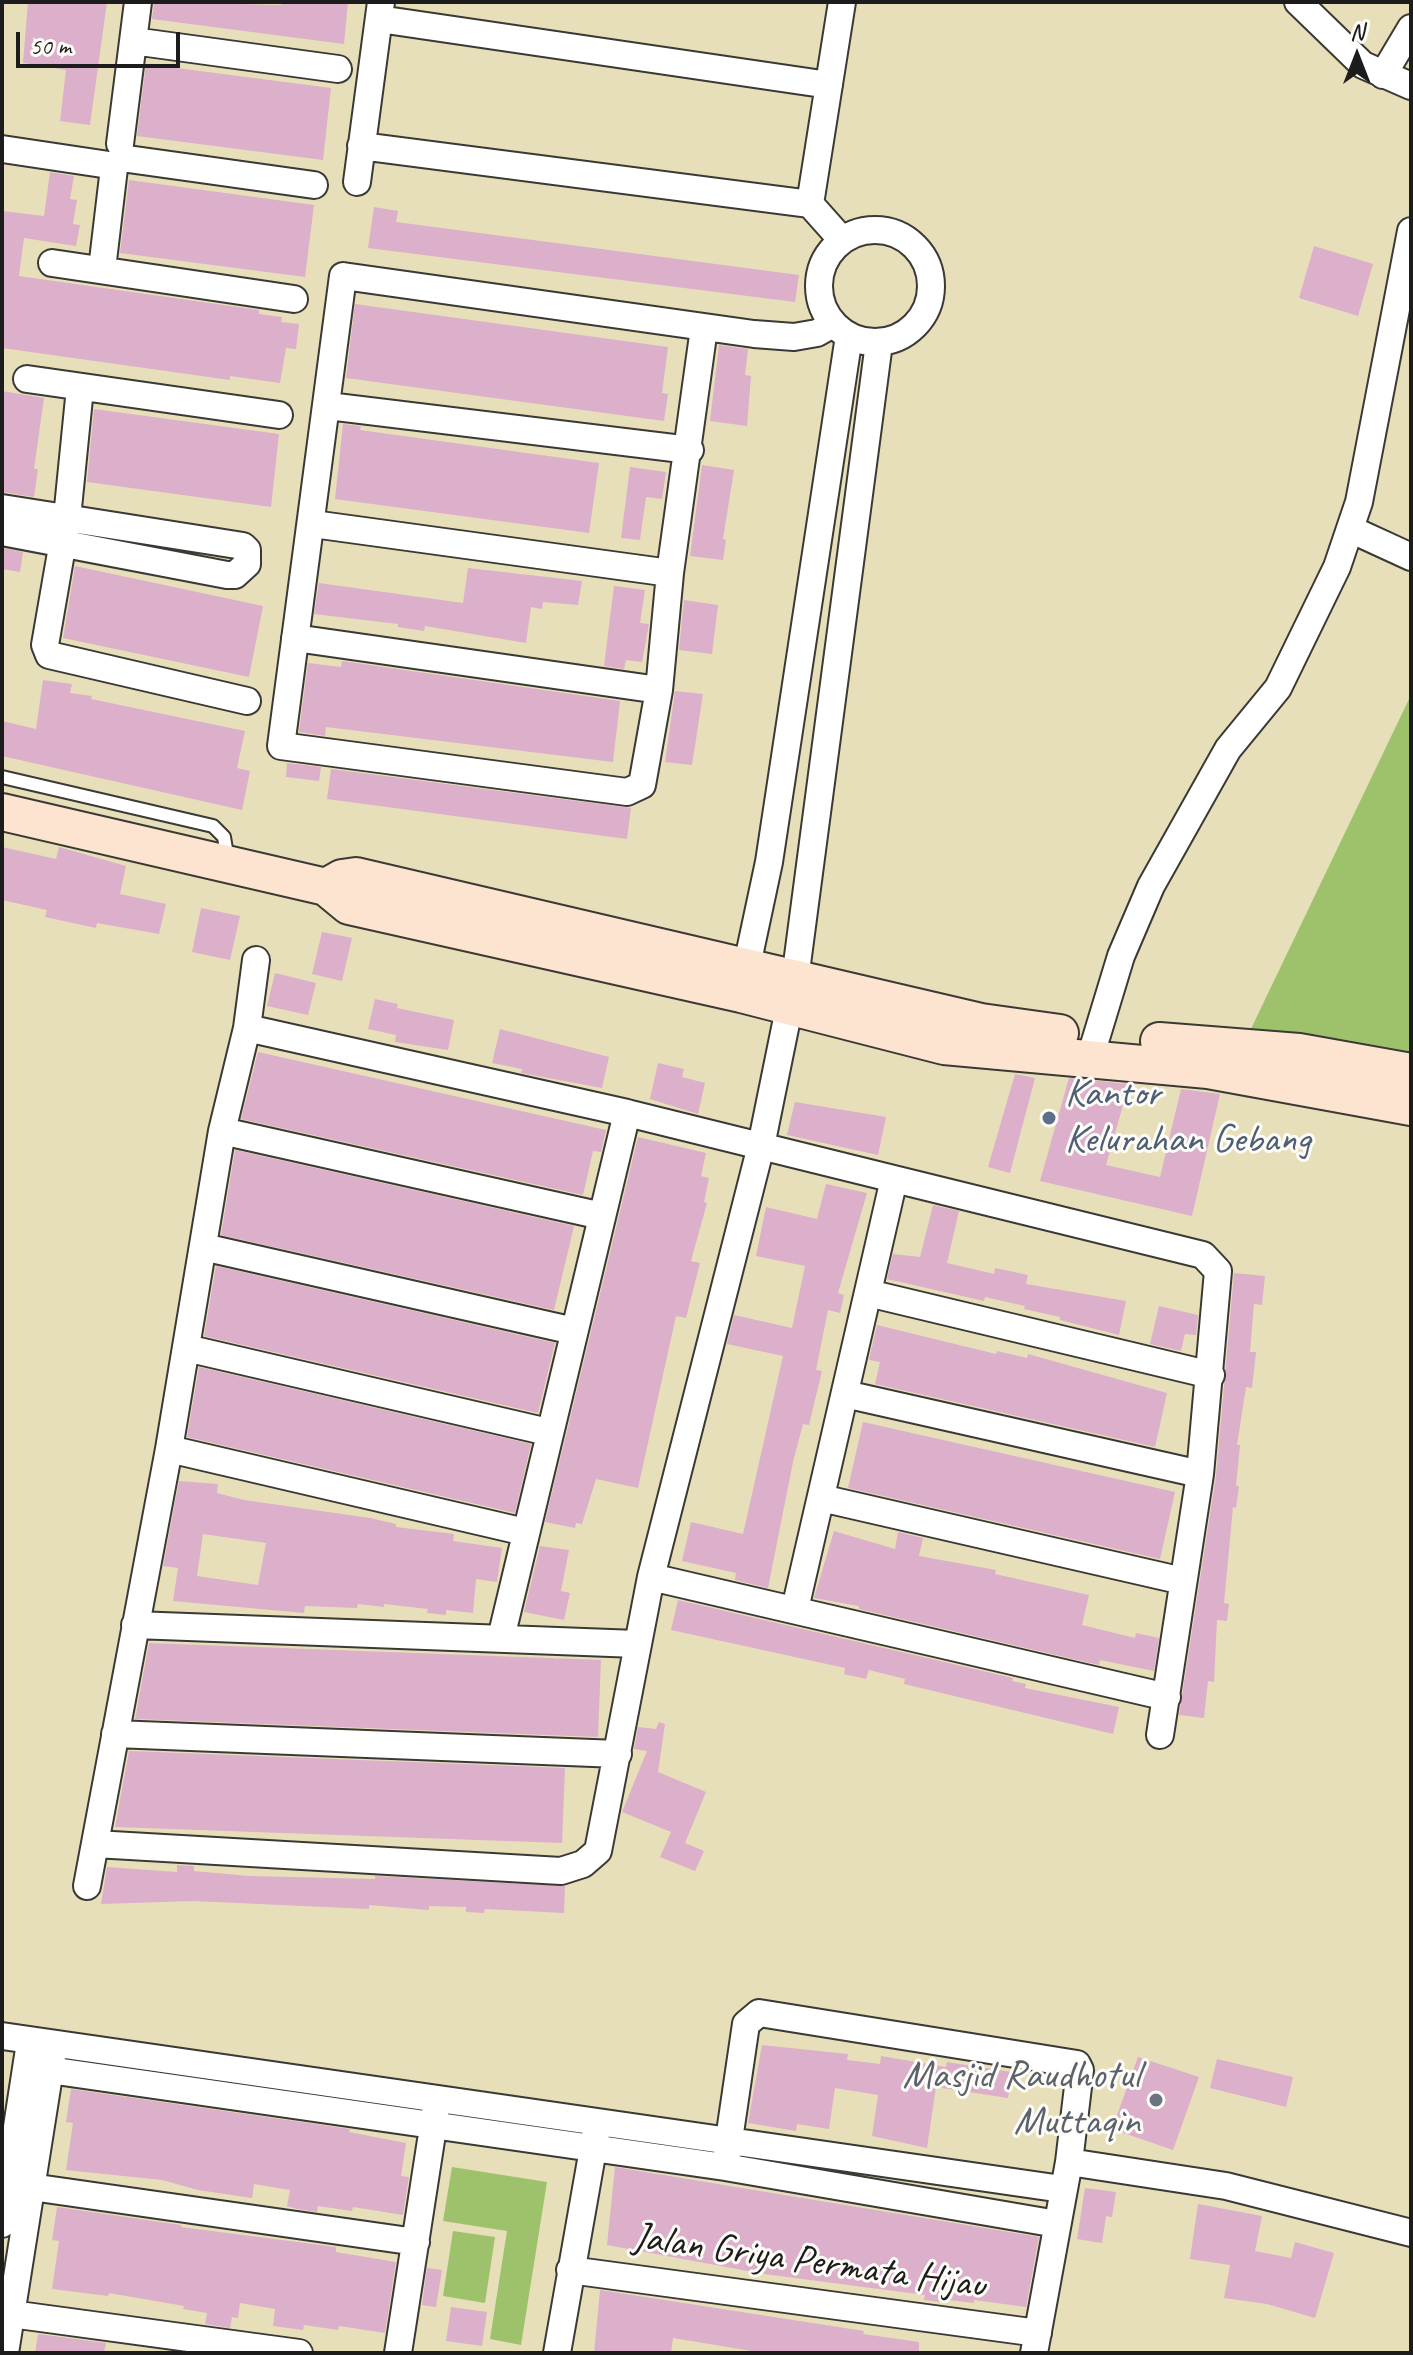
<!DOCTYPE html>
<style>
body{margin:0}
#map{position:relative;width:1413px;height:2355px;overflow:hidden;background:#e7dfba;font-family:Caveat,sans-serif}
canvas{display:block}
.frame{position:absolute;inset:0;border:4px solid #1c1c1c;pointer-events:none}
.north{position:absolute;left:1317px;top:16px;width:80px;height:80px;-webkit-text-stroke:6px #fdfcf7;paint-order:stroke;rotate:0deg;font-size:22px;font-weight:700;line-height:32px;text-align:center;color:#1c1c1c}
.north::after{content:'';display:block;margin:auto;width:28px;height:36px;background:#1c1c1c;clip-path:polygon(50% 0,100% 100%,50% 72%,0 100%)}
.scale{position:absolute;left:16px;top:32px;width:164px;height:36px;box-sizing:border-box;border:4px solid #1c1c1c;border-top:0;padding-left:10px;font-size:24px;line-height:28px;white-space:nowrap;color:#1c1c1c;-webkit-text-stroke:6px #fdfcf7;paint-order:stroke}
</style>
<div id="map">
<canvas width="1413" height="2355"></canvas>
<div class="frame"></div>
<div class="north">N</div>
<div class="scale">50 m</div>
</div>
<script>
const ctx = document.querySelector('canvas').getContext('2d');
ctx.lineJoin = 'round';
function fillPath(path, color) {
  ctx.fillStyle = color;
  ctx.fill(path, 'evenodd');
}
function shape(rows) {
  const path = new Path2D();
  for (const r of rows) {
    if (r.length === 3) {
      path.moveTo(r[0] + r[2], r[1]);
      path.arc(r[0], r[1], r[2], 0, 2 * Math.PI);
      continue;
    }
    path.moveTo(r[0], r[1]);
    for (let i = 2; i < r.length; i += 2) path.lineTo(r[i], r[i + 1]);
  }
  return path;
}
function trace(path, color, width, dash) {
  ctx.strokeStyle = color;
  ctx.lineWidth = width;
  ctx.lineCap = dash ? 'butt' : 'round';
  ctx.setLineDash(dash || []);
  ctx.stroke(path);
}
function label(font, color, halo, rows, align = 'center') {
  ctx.font = font + ' Caveat,sans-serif';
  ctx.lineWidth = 6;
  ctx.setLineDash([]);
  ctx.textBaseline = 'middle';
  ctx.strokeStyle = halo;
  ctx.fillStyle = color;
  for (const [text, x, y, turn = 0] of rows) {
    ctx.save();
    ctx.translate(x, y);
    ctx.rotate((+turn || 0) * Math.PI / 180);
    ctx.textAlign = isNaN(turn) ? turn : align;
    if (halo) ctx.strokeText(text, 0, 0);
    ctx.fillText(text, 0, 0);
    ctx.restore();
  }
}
const green = shape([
 [1411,695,1411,1055,1248,1035],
 [452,2167,547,2182,521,2345,490,2339,507,2231,443,2221],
 [453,2231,495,2237,485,2303,443,2296]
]);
const building = shape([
 [28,2,107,2,90,125,60,121,66,70,23,63],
 [154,2,281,5,282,2,348,2,344,44,152,19],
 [146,64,331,88,323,160,137,136],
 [50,172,74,176,70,199,77,200,73,224,80,225,76,246,24,238,19,276,259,310,259,314,282,317,281,322,299,324,296,349,286,348,280,383,230,376,230,380,2,348,2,211,44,216],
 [129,180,314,205,305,277,120,253],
 [374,207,398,211,396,222,799,275,795,302,368,248],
 [1314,246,1373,264,1358,316,1299,298],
 [355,304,668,347,662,393,668,394,664,421,346,378],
 [719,345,748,349,745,375,751,376,747,426,710,421],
 [2,391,44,398,34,469,38,469,34,497,2,492],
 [94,409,279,434,271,507,87,482],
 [343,424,361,426,360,430,599,463,589,533,335,499],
 [702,465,734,470,723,539,726,540,723,560,690,556],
 [630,467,666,472,662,499,646,497,640,540,621,538],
 [2,548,23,552,20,572,2,569],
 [75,566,263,606,249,677,63,638],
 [468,568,582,581,578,605,543,602,542,609,531,607,526,643,425,626,424,631,398,627,398,624,314,614,319,583,463,603],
 [614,586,645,590,640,623,649,624,642,662,626,660,624,669,604,666],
 [684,600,718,605,712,654,679,650],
 [342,661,620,701,613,762,326,727,325,736,299,732,308,663,341,667],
 [43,680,72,684,70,693,92,696,91,699,245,731,237,768,250,771,242,810,2,756,2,721,36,729],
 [675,691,703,694,692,765,665,762],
 [287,763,321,767,319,781,286,777],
 [331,769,631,808,627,839,327,799],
 [2,847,56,859,59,847,126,866,120,894,166,904,159,934,97,923,96,928,45,917,47,910,2,900],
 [201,908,240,916,230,960,192,952],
 [322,932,352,938,342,981,312,974],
 [275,973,316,983,308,1015,267,1006],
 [375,999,398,1004,397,1008,454,1020,448,1050,395,1042,396,1035,368,1029],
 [500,1029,609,1057,602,1088,521,1073,522,1069,492,1063],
 [258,1052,606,1130,601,1152,593,1151,583,1195,241,1119],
 [658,1063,684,1069,682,1077,705,1083,698,1114,650,1099],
 [1015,1074,1035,1078,1010,1173,988,1167],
 [1069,1078,1129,1084,1106,1165,1160,1177,1181,1089,1220,1094,1192,1216,1040,1181],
 [795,1102,886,1117,878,1155,787,1135],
 [638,1137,706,1153,701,1176,709,1178,704,1202,707,1203,691,1261,700,1263,686,1318,676,1316,638,1488,596,1479,582,1524,576,1523,575,1528,545,1522],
 [235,1150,574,1226,554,1310,221,1235],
 [826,1184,867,1193,838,1293,844,1295,840,1313,828,1310,816,1370,822,1371,809,1425,803,1424,793,1462,768,1588,735,1580,736,1573,682,1561,691,1522,743,1534,783,1356,727,1344,734,1315,792,1328,805,1266,756,1256,766,1207,817,1219],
 [933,1205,959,1211,947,1263,994,1274,995,1268,1028,1275,1026,1284,1126,1301,1119,1335,1060,1320,1060,1317,1024,1309,1025,1306,985,1297,984,1301,887,1279,893,1254,920,1257],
 [216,1266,555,1343,538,1413,204,1336],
 [1234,1273,1265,1276,1262,1305,1254,1304,1250,1352,1256,1352,1252,1388,1246,1387,1237,1445,1240,1445,1236,1486,1239,1486,1236,1508,1233,1507,1224,1603,1229,1604,1227,1621,1217,1620,1214,1682,1208,1681,1204,1718,1179,1715,1216,1476],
 [1159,1306,1198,1315,1196,1335,1185,1334,1181,1351,1150,1344],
 [877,1325,996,1354,997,1351,1027,1358,1028,1354,1167,1393,1155,1447,875,1384,880,1362,869,1360],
 [199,1367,531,1444,515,1513,187,1437],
 [863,1422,1175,1492,1160,1559,848,1488],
 [179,1481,218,1484,217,1493,244,1500,370,1518,396,1524,396,1527,454,1534,453,1541,502,1548,497,1582,476,1579,473,1613,446,1610,446,1615,427,1613,428,1609,384,1604,384,1607,358,1604,357,1608,305,1606,304,1613,173,1601,178,1568,163,1566],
 [203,1534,266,1543,258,1585,197,1576],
 [834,1531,895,1549,898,1532,923,1538,919,1556,996,1570,995,1574,1089,1595,1082,1625,1135,1638,1136,1633,1159,1638,1154,1671,1100,1660,1099,1665,859,1609,859,1606,814,1598],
 [540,1546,569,1550,561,1591,570,1593,564,1620,524,1612],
 [678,1600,1013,1678,1012,1681,1026,1684,1025,1688,1119,1707,1113,1734,904,1684,905,1679,869,1670,866,1679,844,1674,845,1668,671,1630],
 [149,1643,601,1660,598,1737,135,1719],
 [659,1722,665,1724,658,1772,706,1792,685,1843,704,1851,695,1871,660,1857,671,1832,622,1812,647,1751,634,1749,638,1727,656,1729],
 [129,1751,565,1768,562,1843,115,1827],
 [177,1865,194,1866,194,1871,249,1876,375,1879,375,1876,565,1886,564,1913,485,1909,484,1913,466,1912,466,1907,429,1906,429,1910,369,1905,369,1909,193,1901,101,1904,107,1867,177,1872],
 [762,2045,848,2054,847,2060,880,2064,881,2056,946,2067,947,2062,1012,2072,1008,2098,936,2087,927,2148,872,2136,878,2095,835,2088,829,2129,797,2124,796,2131,748,2123],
 [1138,2057,1199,2077,1173,2150,1112,2129],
 [1217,2059,1293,2077,1286,2107,1210,2088],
 [71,2089,350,2129,349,2132,406,2143,401,2176,409,2177,403,2215,353,2207,352,2211,318,2206,317,2212,297,2209,287,2206,290,2190,254,2184,252,2198,198,2190,162,2180,66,2170,73,2123,66,2122],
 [615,2167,1039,2237,1026,2307,974,2300,974,2303,949,2300,948,2303,924,2300,925,2295,764,2274,607,2245],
 [1085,2188,1116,2192,1112,2217,1106,2216,1102,2243,1077,2239],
 [1198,2204,1262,2216,1255,2251,1291,2258,1295,2242,1334,2253,1315,2318,1267,2304,1224,2298,1230,2265,1190,2259],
 [57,2207,181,2225,181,2227,336,2247,336,2252,396,2262,385,2333,339,2326,338,2330,304,2325,303,2330,273,2326,275,2309,240,2303,238,2318,232,2317,230,2328,205,2324,207,2313,183,2309,184,2306,109,2293,108,2296,52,2289,59,2241,52,2240],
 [427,2268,442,2270,436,2307,422,2305],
 [600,2290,864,2331,863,2334,919,2342,919,2353,764,2353,673,2338,671,2353,594,2353],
 [451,2307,487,2312,482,2346,446,2341],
 [38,2334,106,2343,104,2353,35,2353]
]);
const lane = shape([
 [2,777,213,826,224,837,228,861]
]);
const street = shape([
 [1298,2,1363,65,1411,86],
 [379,19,829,85],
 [133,41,338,69],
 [1383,75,1411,28],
 [120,144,138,2],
 [361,146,810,204,842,240],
 [2,149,109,165],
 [128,159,314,185],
 [357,182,381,2],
 [810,204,842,2],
 [875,286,56],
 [52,263,294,299],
 [102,269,114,168],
 [704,328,670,573,659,690,642,785,627,792,281,746,343,276,754,334,794,337,817,333,833,324],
 [27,379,279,415],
 [80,388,67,518,45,645,49,655,247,701],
 [328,406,690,450],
 [2,508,243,546,247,550,247,564,235,575,227,575,2,532],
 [313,524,670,573],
 [1350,529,1411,557],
 [295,638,659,690],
 [743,984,769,862,849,336],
 [247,1028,627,1113,894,1179,795,1609],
 [1090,1058,1121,956,1151,886,1228,749,1278,688,1337,567,1359,502,1411,231],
 [222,1131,602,1216],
 [894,1179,1203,1255,1218,1271,1200,1474,1160,1735],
 [203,1247,574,1331],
 [868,1293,1211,1375],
 [186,1348,548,1432],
 [845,1394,1200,1474],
 [169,1449,525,1532],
 [821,1498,1183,1581],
 [651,1577,1167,1697],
 [135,1625,637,1644],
 [501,1638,627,1113],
 [115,1734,618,1754],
 [95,1844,561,1871,583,1864,598,1851,651,1577,761,1146,795,979,879,343],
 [87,1886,169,1449,222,1131,247,1028,256,960],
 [2,2036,1062,2189],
 [27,2064,49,2070,725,2167,1057,2224],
 [726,2160,746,2024,759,2013,1077,2064,1080,2070,1069,2162,1034,2353],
 [1069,2162,1226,2186,1411,2233],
 [31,2187,416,2242],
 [2,2224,29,2049],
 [570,2270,1038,2333],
 [11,2314,299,2353],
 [5,2353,52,2056],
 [398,2353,436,2108],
 [557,2353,596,2132]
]);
const secondary = shape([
 [2,812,326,887,349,906,741,994,944,1046,1208,1070,1411,1107],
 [326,887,342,878,356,876,981,1022,1060,1033],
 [1159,1041,1299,1052,1411,1072]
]);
const markers = [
 [1049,1118,8,"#5c6f8a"],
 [1156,2100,8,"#6b7280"]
];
const serviceNames = [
 ["Kantor",1065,1095],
 ["Kelurahan Gebang",1065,1141]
];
const worshipNames = [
 ["Masjid Raudhotul",1140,2077],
 ["Muttaqin",1140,2123]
];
const streetNames = [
 ["Jalan Griya Permata Hijau",809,2262,8]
];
fillPath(green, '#9ec26c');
fillPath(building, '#dcafca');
trace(lane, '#3a3934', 16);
trace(street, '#3a3934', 30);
trace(secondary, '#3a3934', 40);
trace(lane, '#fff', 12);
trace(street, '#fff', 26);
trace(secondary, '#fde4d1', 36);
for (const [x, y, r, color] of markers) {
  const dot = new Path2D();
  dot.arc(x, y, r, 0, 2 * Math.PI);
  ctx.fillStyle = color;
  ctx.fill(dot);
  trace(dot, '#fdfcf7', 3);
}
label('40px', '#4e5e75', '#fdfcf7', serviceNames, 'left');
label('40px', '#5b616d', '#fdfcf7', worshipNames, 'right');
label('40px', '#1c1c1c', '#fdfcf7', streetNames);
</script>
